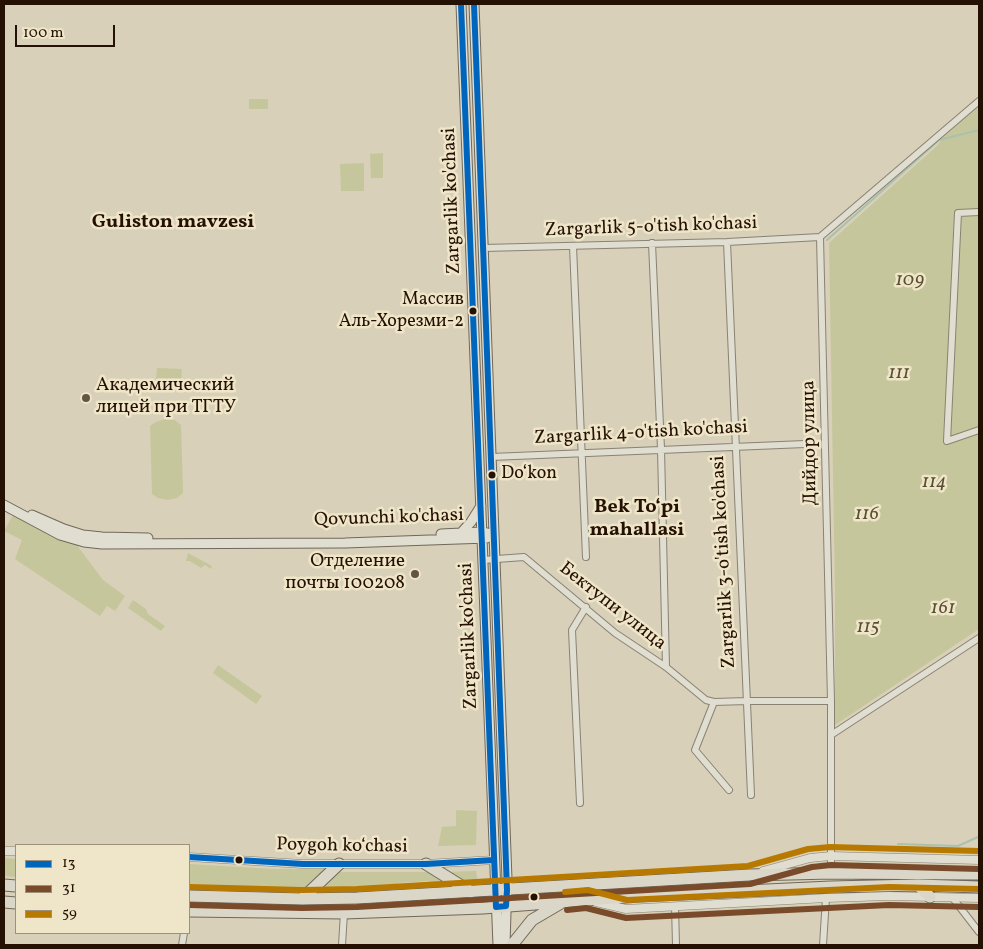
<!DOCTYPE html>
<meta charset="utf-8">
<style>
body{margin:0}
#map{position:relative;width:983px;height:949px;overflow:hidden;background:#d8d0b8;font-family:Vollkorn,serif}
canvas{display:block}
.frame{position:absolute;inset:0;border:5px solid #251104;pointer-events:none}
.legend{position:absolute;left:15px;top:844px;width:175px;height:90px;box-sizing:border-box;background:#efe5c8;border:1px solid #9e907a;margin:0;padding:6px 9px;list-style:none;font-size:15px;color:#251104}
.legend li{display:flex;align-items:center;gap:10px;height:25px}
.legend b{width:25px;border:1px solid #9e907a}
.scale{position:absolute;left:15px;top:25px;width:100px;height:22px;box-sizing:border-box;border:2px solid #251104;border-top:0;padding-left:6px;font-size:15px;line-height:18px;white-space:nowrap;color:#251104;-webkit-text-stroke:4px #efe5c8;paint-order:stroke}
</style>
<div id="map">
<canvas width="983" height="949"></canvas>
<div class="frame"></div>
<ul class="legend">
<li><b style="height:6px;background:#0065bd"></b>13</li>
<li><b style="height:6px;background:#7a4b2a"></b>31</li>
<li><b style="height:6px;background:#b87901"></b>59</li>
</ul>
<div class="scale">100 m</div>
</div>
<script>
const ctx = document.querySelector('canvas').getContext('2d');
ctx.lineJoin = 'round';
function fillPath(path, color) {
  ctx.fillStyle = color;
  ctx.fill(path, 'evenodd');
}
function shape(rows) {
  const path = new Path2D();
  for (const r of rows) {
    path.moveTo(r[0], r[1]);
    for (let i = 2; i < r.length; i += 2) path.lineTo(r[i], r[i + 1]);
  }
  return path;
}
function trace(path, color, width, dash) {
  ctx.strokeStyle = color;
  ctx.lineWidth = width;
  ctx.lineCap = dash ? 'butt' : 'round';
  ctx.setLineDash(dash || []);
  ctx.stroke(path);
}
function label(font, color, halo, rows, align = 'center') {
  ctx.font = font + ' Vollkorn,serif';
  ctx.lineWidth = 5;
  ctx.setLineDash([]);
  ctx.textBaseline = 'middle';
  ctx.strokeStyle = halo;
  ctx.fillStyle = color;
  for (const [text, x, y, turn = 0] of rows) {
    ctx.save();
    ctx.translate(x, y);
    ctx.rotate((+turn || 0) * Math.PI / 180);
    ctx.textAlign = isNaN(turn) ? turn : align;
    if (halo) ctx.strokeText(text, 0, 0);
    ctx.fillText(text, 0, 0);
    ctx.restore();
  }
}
const green = shape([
 [249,99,268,99,268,109,249,109],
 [979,105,979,629,835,725,835,589,829,243,938,145,944,135],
 [383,153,383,178,371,178,370,154],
 [364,163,364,191,341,191,340,164],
 [157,368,182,369,181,381,156,380],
 [165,419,175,420,181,425,183,493,177,498,168,500,158,498,152,494,150,426,156,422],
 [13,515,54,538,76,544,103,580,125,596,115,611,107,606,100,616,15,559,22,540,4,531],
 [188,553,212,566,211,569,205,565,201,568,190,561,186,561],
 [133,600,146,609,148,614,165,626,161,631,128,608],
 [218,665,262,696,256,704,213,673],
 [456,810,477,811,476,845,438,846,442,827,456,826],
 [4,858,16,859,16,877,4,876],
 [189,864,273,869,324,869,326,872,307,891,189,887],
 [476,871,478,884,469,885,444,872],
 [337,872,433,872,450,886,437,886,429,881,398,883,391,888,320,891]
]);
const stream = shape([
 [827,240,939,140,979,130],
 [898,844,958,846,978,837]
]);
const minor = shape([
 [979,212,958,213,947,441,979,430],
 [820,237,831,701,831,873],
 [820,237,979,101],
 [727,242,751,795],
 [652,243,661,449,666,667],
 [573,246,586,557],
 [483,248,727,242,820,237],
 [491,457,805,444],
 [483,560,524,557,615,633,666,667,706,700,714,702,747,701,831,701],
 [714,702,695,750,729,790],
 [831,735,979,638],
 [580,803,572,630,586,607],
 [952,897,979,932],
 [675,906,676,945],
 [182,945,184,933],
 [342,945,344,913],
 [823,945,826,898]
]);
const tertiary = shape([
 [4,851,16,851],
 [189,857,303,864,426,864,494,860],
 [763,871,810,858,831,856,979,860],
 [596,902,626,909,826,898,889,896,979,898]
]);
const secondary = shape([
 [461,4,498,945],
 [474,4,507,879,505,945],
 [4,505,60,535,84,542,102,544,345,543,487,538],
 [32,515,64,529,83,535,102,537,148,538],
 [441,534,482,532,487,533],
 [460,534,471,522,481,506]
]);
const trunk = shape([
 [426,864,471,892],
 [4,885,16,886],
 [918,885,930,897],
 [189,896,302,899,357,898,749,875,831,873,979,874],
 [302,899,339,864],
 [4,902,16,903],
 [189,911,344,913,483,908,639,896,831,887,918,885,979,887],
 [512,945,532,920,561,903]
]);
const bus1 = shape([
 [461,4,496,907,506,906,507,890,474,4],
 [189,857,303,864,426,864,494,860]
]);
const bus2 = shape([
 [189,905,302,908,357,907,750,884,812,867,831,865,979,869],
 [567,910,586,908,626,918,889,905,979,907]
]);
const bus3 = shape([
 [189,887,302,890,357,889,748,866,808,849,830,847,979,851],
 [565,892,588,890,627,900,889,887,979,889]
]);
const markers = [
 [473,311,4.5,"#251104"],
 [86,398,5,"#645443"],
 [492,475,4.5,"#251104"],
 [415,574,5,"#645443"],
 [239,860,4.5,"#251104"],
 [534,897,4.5,"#251104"]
];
const busNames = [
 ["Массив",464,301],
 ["Аль-Хорезми-2",464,323],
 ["Doʻkon",501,475,"left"]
];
const streetNames = [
 ["Zargarlik ko'chasi",453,201,-92],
 ["Zargarlik 5-o'tish ko'chasi",651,228,-2],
 ["Zargarlik 4-o'tish ko'chasi",641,434,-3],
 ["Дийдор улица",811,443,-91],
 ["Qovunchi ko'chasi",389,519,-2],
 ["Zargarlik 3-o'tish ko'chasi",725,562,-93],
 ["Бектупи улица",612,607,38],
 ["Zargarlik ko'chasi",470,636,-92],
 ["Poygoh koʻchasi",342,847,1]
];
const parkNames = [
 ["109",910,282],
 ["111",899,375],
 ["114",934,484],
 ["116",867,516],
 ["161",943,610],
 ["115",868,629]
];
const poiNames = [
 ["Академический",96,387],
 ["лицей при ТГТУ",96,409],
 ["Отделение",405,563,"right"],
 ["почты 100208",405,585,"right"]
];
const neighbourhoodNames = [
 ["Guliston mavzesi",173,223],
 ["Bek Toʻpi",637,508],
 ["mahallasi",637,531]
];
fillPath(green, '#c6c69d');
trace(stream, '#aac1ae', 2);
trace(minor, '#898273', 8);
trace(tertiary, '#898273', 9);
trace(secondary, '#70685b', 11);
trace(trunk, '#70685b', 13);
trace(minor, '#e0ddd1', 6);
trace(tertiary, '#e0ddd1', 8);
trace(secondary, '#e0ddd1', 9);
trace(trunk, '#dbd7c8', 11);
trace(bus1, '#0065bd', 6);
trace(bus2, '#7a4b2a', 6);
trace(bus3, '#b87901', 6);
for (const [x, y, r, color] of markers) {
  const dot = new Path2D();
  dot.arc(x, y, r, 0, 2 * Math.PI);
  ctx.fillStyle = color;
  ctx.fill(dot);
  trace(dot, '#efe5c8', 2);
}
label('18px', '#251104', '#efe5c8', busNames, 'right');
label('19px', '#251104', '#efe5c8', streetNames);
label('italic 19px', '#584e32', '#efe5c8', parkNames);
label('19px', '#251104', '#efe5c8', poiNames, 'left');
label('bold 20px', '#251104', '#efe5c8', neighbourhoodNames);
</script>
